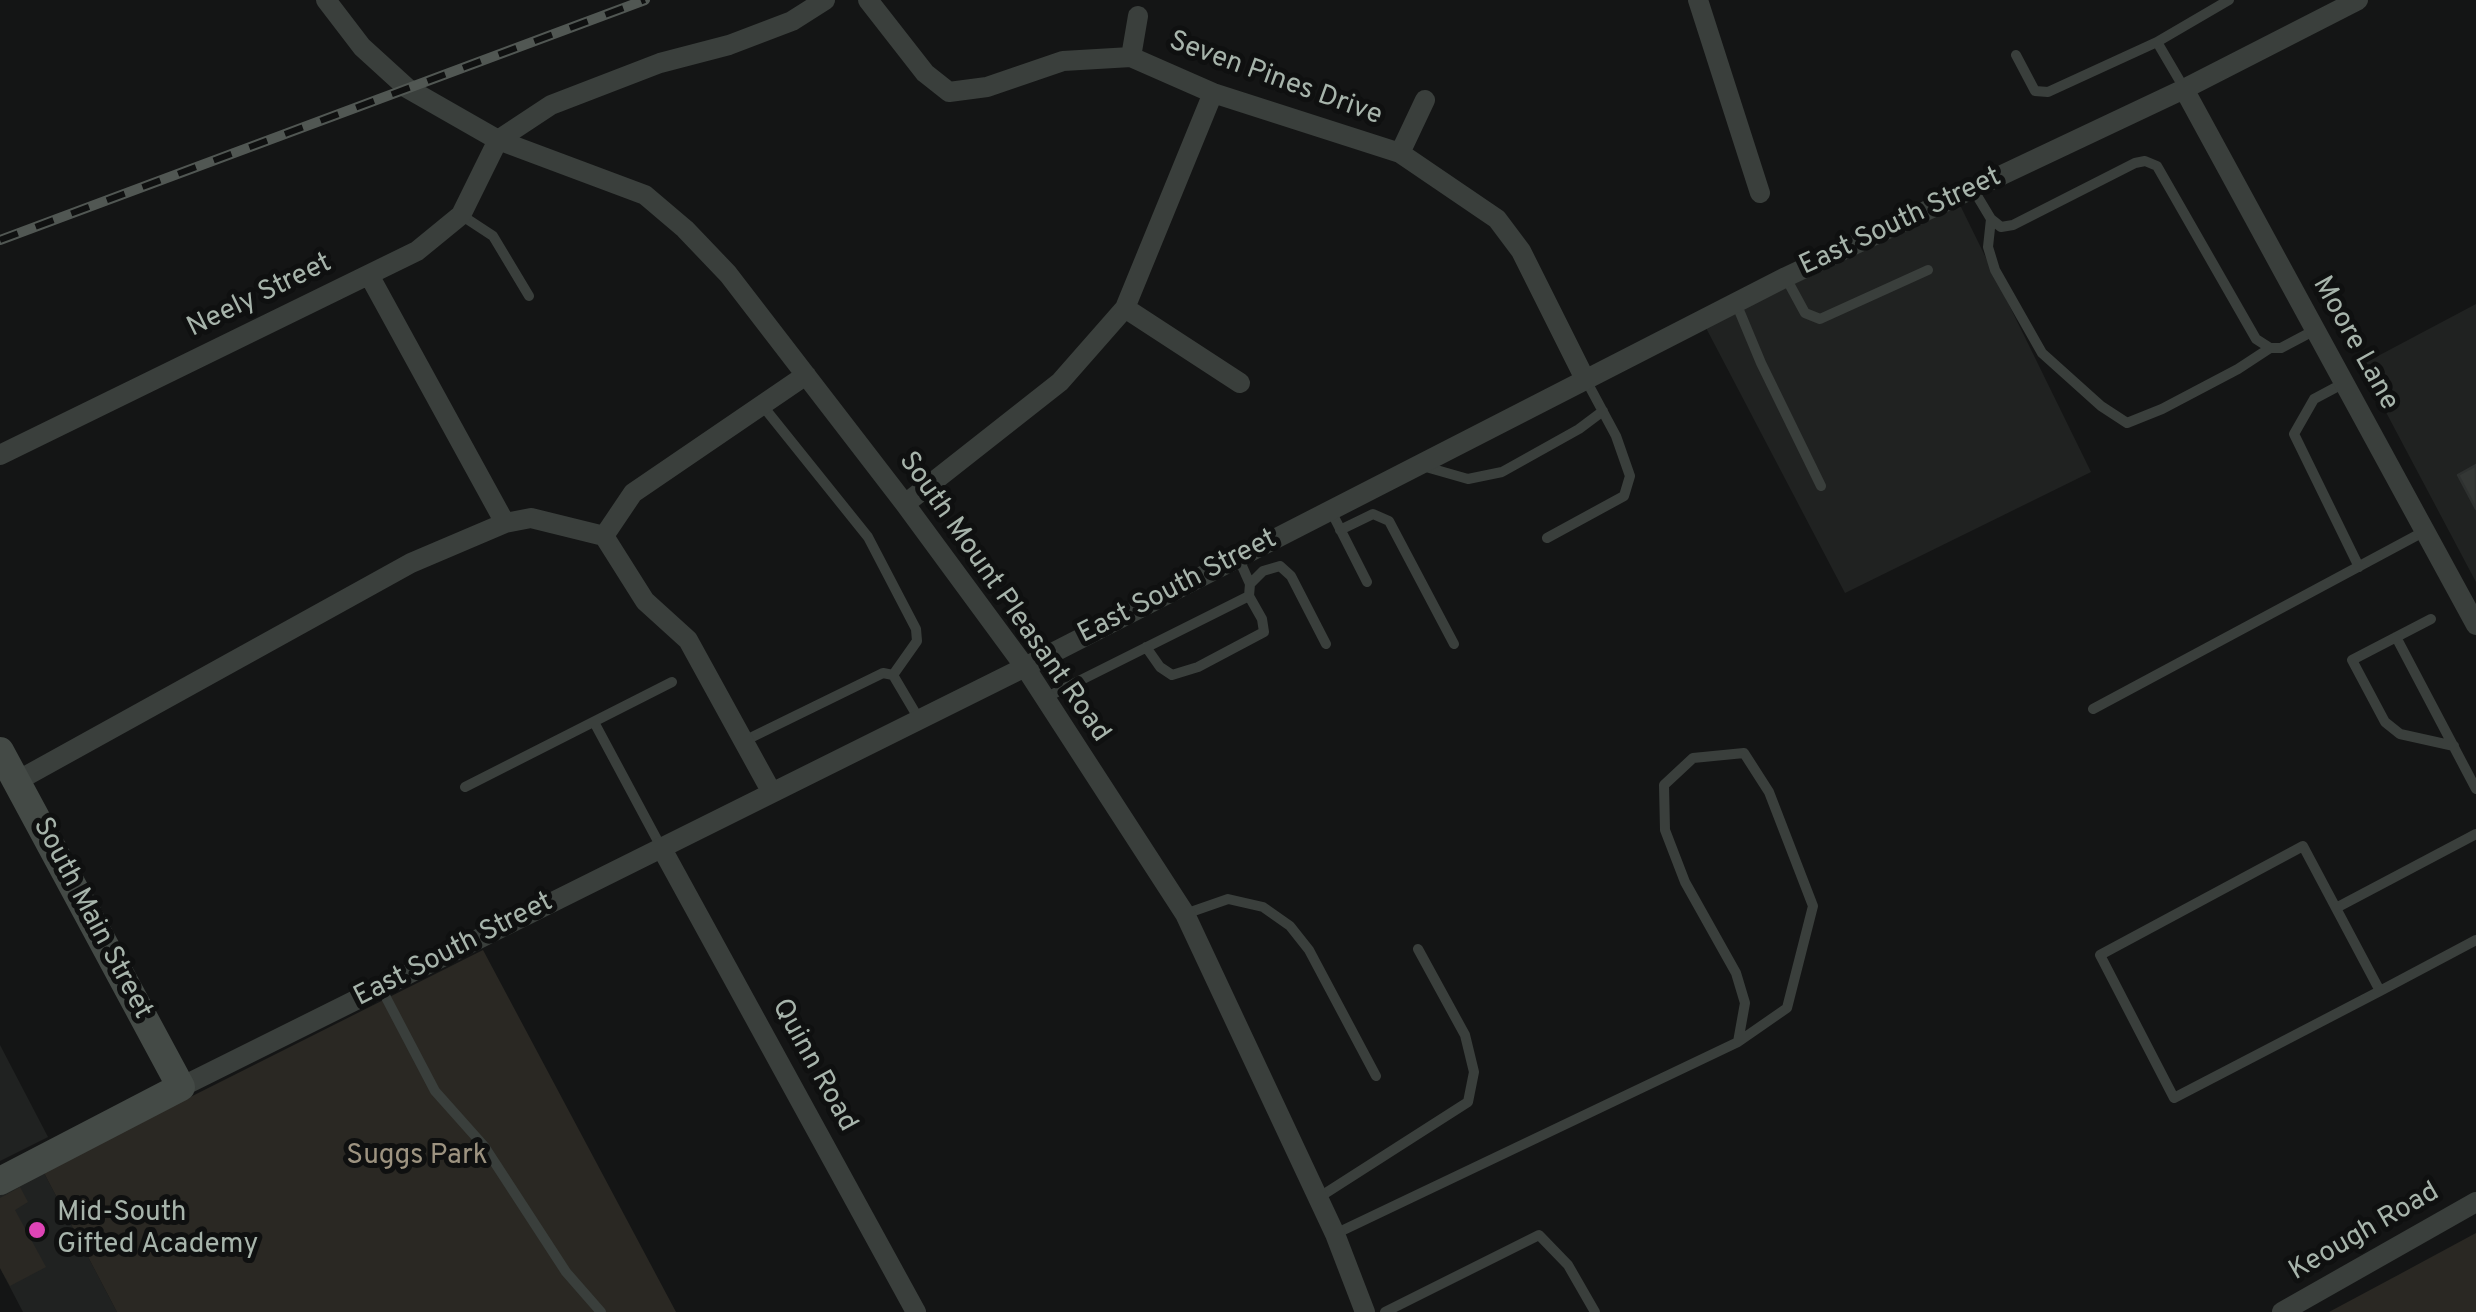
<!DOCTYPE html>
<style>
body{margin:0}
canvas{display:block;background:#141515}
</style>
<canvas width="2476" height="1312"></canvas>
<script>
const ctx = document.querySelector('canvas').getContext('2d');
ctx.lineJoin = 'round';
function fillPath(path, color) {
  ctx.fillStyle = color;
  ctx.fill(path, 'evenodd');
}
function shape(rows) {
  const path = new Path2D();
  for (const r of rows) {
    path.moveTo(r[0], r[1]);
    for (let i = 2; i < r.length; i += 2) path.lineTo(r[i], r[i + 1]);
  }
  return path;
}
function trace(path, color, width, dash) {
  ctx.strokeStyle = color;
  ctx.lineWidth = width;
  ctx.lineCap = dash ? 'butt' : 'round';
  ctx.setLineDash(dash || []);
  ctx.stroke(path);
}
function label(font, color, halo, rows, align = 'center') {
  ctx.font = font + ' Overpass,sans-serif';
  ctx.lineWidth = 10;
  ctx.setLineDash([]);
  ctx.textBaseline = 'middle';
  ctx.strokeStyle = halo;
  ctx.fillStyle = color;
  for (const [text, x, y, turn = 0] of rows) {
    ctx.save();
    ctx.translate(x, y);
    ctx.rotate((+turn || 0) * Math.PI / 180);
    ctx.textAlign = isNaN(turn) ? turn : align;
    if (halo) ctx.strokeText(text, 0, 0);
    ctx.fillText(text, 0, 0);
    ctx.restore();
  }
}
const built = shape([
 [1960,205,2091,472,1845,593,1705,326],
 [2476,304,2476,582,2361,365],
 [0,1045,48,1137,0,1161],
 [43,1171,117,1312,23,1312,0,1268,0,1193]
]);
const green = shape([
 [483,950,676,1312,117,1312,43,1171],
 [20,1187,28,1202,15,1210,46,1267,10,1286,0,1268,0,1198],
 [2476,1233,2476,1312,2329,1312,2400,1274]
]);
const building = shape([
 [2476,465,2476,509,2458,475,2476,465]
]);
const lane = shape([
 [2157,42,2229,0],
 [2016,55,2035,91,2048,92,2157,42,2184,88],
 [1973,189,1991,219,2001,227,2013,225,2135,163,2145,161,2157,166,2256,339,2270,348,2281,348,2315,330],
 [461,215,493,236,529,296],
 [1991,219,1988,247,1995,270,2042,353,2101,406,2127,423,2162,409,2238,369,2270,348],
 [1786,278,1805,313,1820,319,1928,270],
 [1736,303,1761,363,1821,486],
 [2344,383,2314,399,2294,434,2359,567],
 [762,405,868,537,916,629,917,641,893,675],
 [1419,465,1468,479,1502,472,1579,429,1603,411],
 [1331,511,1367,582],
 [1340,530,1373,514,1389,521,1454,644],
 [1547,538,1624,496,1630,476,1616,436,1586,380],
 [1250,584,1263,571,1280,566,1291,576,1326,644],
 [2431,619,2352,660,2385,722,2400,734,2454,746],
 [2396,637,2476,789],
 [1146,647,1160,667,1172,675,1198,667,1264,632,1262,619,1249,596],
 [1045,698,1249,596,1250,584,1238,557],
 [2093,709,2425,531],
 [594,722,661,847],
 [744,741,883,673,893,675,919,719],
 [465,787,672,682],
 [2336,908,2476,834],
 [1185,914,1228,899,1263,907,1290,926,1309,950,1376,1076],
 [381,988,435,1091,484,1146,566,1272,601,1312],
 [2380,991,2303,846,2100,955,2174,1098,2380,991,2476,940],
 [1318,1198,1468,1102,1474,1072,1465,1035,1418,949],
 [1335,1234,1738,1042,1787,1008,1813,906,1769,792,1744,753,1693,758,1664,785,1665,830,1685,882,1736,973,1745,1003,1738,1042],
 [1385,1312,1539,1235,1568,1265,1595,1312]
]);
const street = shape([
 [326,0,362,47,407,88,498,140,645,195,685,229,728,274,905,504,1025,667,1185,914,1335,1234,1365,1312],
 [868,0,925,73,949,92,987,87,1063,61,1131,57,1138,16],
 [1698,0,1760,193],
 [1131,57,1213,93,1400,153,1425,100],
 [2184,89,2476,625],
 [1400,153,1497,219,1521,251,1585,379],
 [369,275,505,523],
 [1125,308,1240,383],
 [0,455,417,251,461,215,498,140,551,105,660,63,729,45,792,21,825,0],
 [905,504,1060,382,1125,308,1213,93],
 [604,536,633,493,806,375],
 [17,781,411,563,505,523,531,518,604,536,645,601,688,640,771,791],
 [661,847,916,1312],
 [181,1087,1025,667,1786,277,2184,89,2358,0],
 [2282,1312,2476,1202]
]);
const secondary = shape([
 [0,751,181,1087,0,1181]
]);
const rail = shape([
 [0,240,645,0]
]);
const markers = [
 [37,1230,10,"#de44b6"]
];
const streetNames = [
 ["Seven Pines Drive",1275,80,20],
 ["East South Street",1901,223,-25],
 ["Neely Street",260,297,-26],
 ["Moore Lane",2354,344,61],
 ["East South Street",1178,588,-27],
 ["South Mount Pleasant Road",1003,598,55],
 ["South Main Street",91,919,62],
 ["East South Street",454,951,-27],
 ["Quinn Road",813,1066,61],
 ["Keough Road",2365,1233,-30]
];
const parkNames = [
 ["Suggs Park",417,1157]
];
const poiNames = [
 ["Mid-South",57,1214],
 ["Gifted Academy",57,1246]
];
fillPath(built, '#202221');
fillPath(green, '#2a2823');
fillPath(building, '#343735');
trace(building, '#2e3130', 2.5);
trace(lane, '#3a3f3c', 10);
trace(street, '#3a3f3c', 20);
trace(secondary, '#444a46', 28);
trace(rail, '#515753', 10);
trace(rail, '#0f1010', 6, [19]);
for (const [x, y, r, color] of markers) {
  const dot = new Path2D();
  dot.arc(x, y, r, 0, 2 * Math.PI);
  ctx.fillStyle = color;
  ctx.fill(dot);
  trace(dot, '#0f1010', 4);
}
label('28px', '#a7b4ab', '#0f1010', streetNames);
label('28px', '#9d9380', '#0f1010', parkNames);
label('28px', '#a7b4ab', '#0f1010', poiNames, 'left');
</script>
